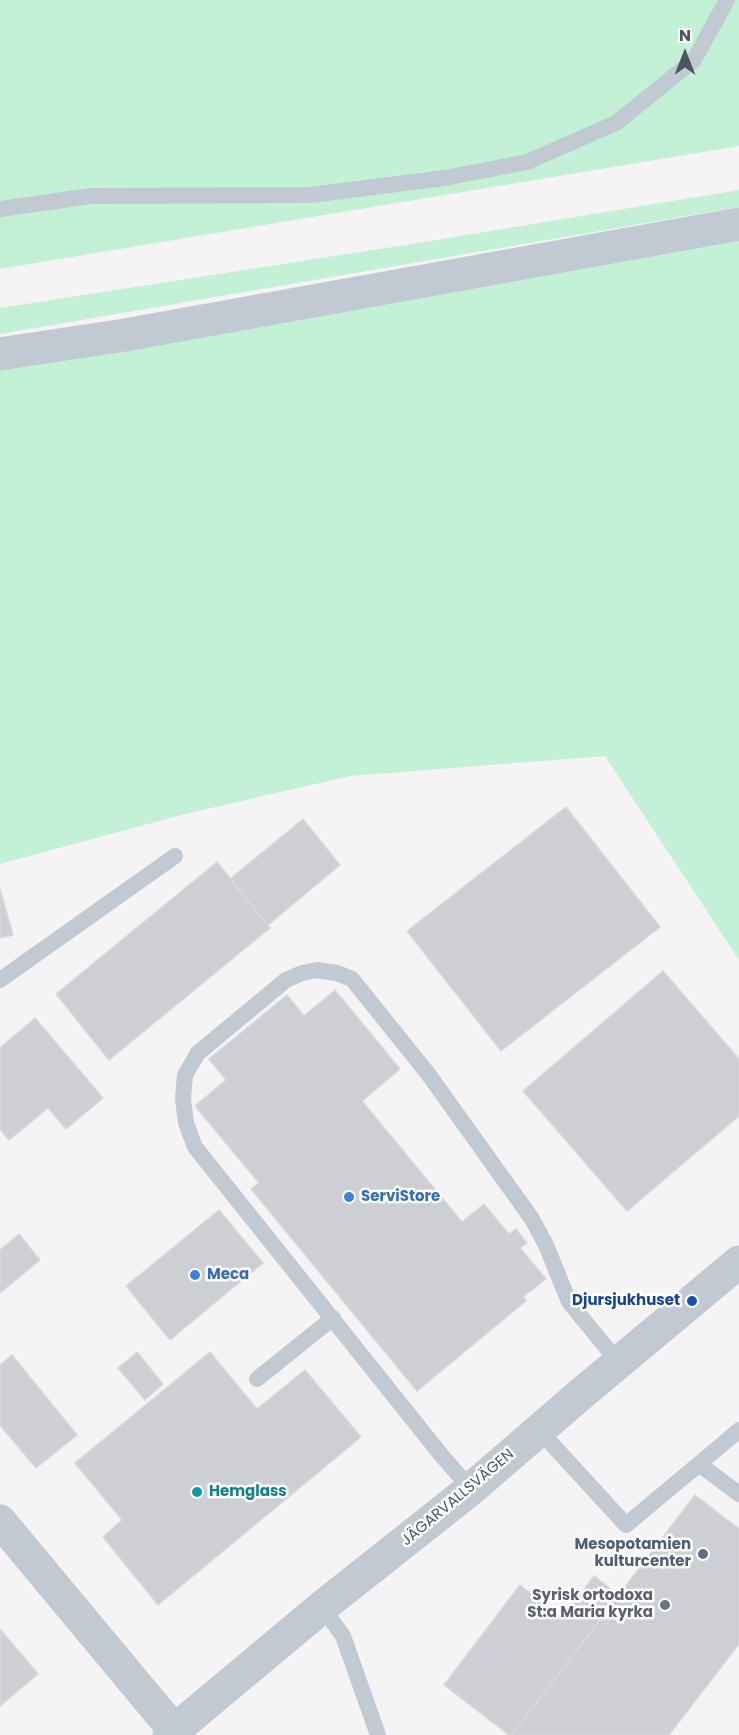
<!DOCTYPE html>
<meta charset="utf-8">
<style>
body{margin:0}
#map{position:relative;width:739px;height:1735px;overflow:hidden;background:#f5f3f3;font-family:Poppins,sans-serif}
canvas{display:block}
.north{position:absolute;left:655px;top:24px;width:60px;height:60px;-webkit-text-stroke:4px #fff;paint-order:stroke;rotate:0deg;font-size:16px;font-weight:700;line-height:24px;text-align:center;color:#4a5661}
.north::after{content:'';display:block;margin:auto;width:21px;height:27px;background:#4a5661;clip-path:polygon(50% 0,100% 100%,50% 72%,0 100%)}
</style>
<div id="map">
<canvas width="739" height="1735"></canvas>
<div class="north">N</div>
</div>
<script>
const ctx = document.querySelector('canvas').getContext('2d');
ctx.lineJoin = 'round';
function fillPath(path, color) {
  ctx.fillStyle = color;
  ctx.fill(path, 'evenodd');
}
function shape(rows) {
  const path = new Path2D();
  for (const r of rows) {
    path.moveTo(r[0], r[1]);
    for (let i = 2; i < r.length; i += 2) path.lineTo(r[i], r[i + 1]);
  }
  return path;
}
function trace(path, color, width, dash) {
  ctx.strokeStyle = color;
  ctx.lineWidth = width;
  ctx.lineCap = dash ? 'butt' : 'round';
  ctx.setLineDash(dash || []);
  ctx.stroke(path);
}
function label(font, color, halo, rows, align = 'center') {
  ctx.font = font + ' Poppins,sans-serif';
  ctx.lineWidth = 5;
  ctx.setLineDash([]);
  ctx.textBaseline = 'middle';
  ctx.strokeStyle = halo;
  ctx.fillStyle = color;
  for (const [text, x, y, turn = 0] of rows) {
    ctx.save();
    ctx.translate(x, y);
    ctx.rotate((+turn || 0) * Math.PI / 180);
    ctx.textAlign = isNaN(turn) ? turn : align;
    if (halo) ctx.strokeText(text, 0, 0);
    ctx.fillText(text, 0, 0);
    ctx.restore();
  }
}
const green = shape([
 [0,0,739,0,739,146,0,269],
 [739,190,739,207,0,334,0,308,431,241],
 [739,239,739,960,605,756,350,776,185,814,0,864,0,364]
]);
const building = shape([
 [566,807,660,927,501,1051,407,931,566,807],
 [303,819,340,865,268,925,230,879,303,819],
 [217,862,270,928,109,1060,56,994,217,862],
 [0,889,13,935,0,938,0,889],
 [663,971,739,1059,739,1116,627,1211,523,1091,663,971],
 [335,990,400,1069,362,1101,462,1222,484,1204,509,1234,516,1229,527,1243,520,1248,546,1279,523,1297,526,1301,417,1391,251,1189,259,1183,195,1106,226,1080,209,1059,287,995,304,1016,335,990],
 [35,1018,103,1098,66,1129,48,1108,9,1140,0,1129,0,1048,35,1018],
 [219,1210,263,1263,170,1340,126,1286,219,1210],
 [19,1234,40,1260,0,1293,0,1250,19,1234],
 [137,1352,163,1384,145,1400,118,1368,137,1352],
 [210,1352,257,1409,305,1370,361,1437,158,1605,103,1537,122,1520,75,1463,210,1352],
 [12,1355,77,1435,36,1468,0,1425,0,1365,12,1355],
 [695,1495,739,1529,739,1644,669,1735,512,1735,695,1495],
 [594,1576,619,1595,512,1735,509,1735,444,1685,520,1585,563,1618,594,1576],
 [0,1629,38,1674,0,1706,0,1629]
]);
const service = shape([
 [0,209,91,196,311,195,445,178,527,162,616,123,694,60,727,0],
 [0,980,175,856],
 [257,1379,333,1318],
 [539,1430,626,1525,699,1464,739,1494],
 [699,1464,739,1430],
 [471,1489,442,1456,195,1147,186,1123,183,1099,185,1075,198,1053,286,980,302,973,317,970,337,973,352,979,429,1075,532,1219,546,1245,569,1302,619,1363],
 [322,1607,343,1636,378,1735]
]);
const minor = shape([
 [0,354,125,335,739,224],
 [0,1521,174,1730]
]);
const tertiary = shape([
 [169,1735,322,1607,471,1489,581,1394,739,1262]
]);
const markers = [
 [349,1197,6,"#3f7fe0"],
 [195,1275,6,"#3f7fe0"],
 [692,1301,6,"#1a4fb4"],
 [197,1492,6,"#0f9aa8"],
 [703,1554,6,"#5c6f8a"],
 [665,1605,6,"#6b7280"]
];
const shopNames = [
 ["ServiStore",361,1197],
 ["Meca",207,1275]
];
const transitNames = [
 ["Djursjukhuset",680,1301]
];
const cultureNames = [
 ["Hemglass",209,1492]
];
const streetNames = [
 ["JÄGARVALLSVÄGEN",458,1498,-40]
];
const serviceNames = [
 ["Mesopotamien",691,1545],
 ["kulturcenter",691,1562]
];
const worshipNames = [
 ["Syrisk ortodoxa",653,1596],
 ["St:a Maria kyrka",653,1613]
];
fillPath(green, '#c3f1d5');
fillPath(building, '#cdcfd5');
trace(building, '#d7d9de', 1.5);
trace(service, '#c1cad2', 16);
trace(minor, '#c1cad2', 33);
trace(tertiary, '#c1cad2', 33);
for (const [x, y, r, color] of markers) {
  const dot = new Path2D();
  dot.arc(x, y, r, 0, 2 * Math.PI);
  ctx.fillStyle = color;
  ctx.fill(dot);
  trace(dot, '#fff', 2);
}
label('bold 15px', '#366cbe', '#fff', shopNames, 'left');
label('bold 15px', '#164399', '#fff', transitNames, 'right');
label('bold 15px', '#0d838f', '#fff', cultureNames, 'left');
label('15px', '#4a5661', '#fff', streetNames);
label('bold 15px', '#4e5e75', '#fff', serviceNames, 'right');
label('bold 15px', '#5b616d', '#fff', worshipNames, 'right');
</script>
